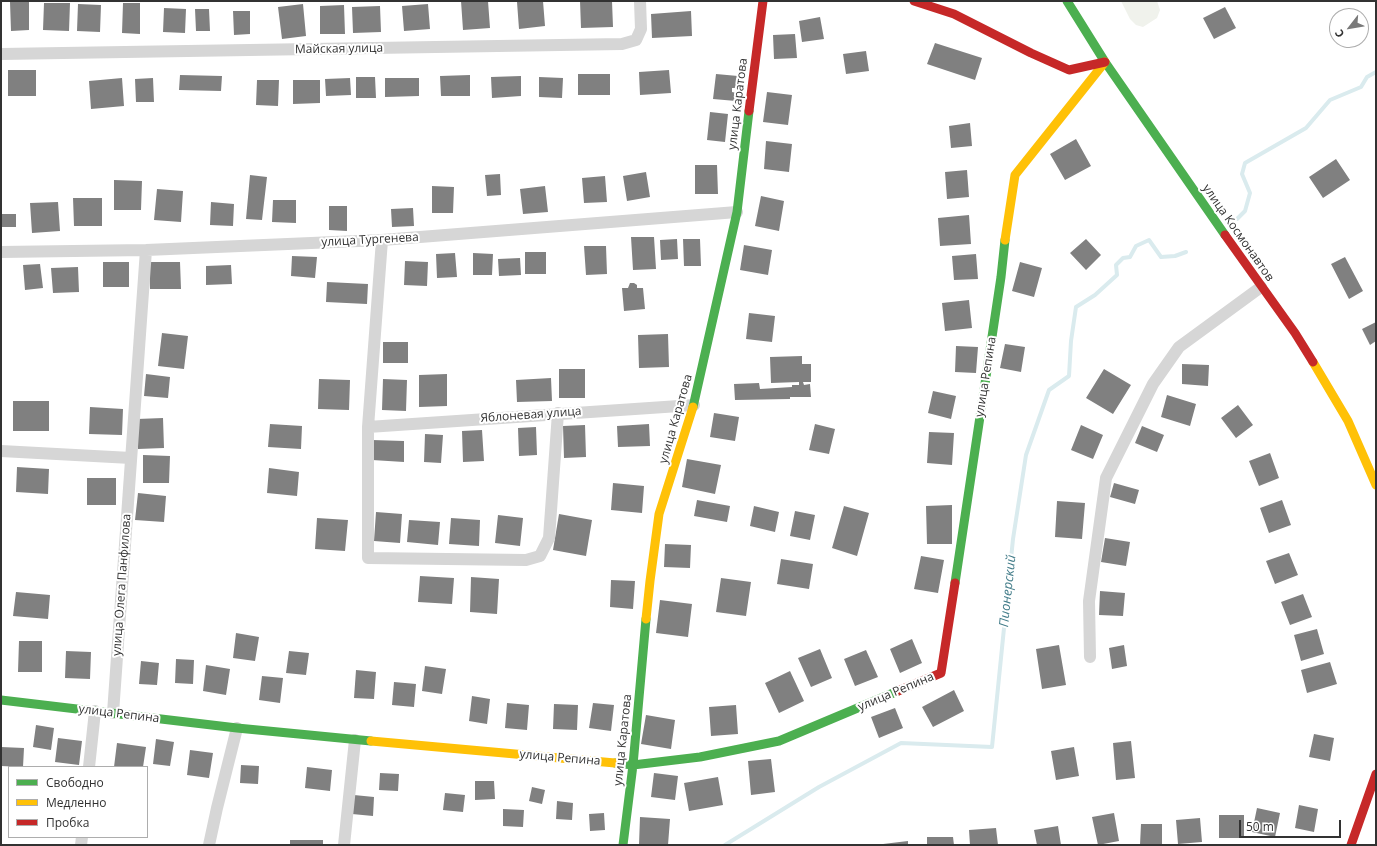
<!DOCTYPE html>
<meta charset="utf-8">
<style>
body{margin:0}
#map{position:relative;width:1377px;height:846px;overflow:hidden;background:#fff;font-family:"Open Sans",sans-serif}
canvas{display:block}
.frame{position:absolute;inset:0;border:2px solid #323232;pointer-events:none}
.legend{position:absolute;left:8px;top:766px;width:140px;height:72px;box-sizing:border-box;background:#fff;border:1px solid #adadad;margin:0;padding:5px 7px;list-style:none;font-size:12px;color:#323232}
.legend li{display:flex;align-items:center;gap:8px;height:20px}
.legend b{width:20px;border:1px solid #adadad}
.north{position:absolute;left:1329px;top:8px;width:40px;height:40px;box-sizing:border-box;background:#fff;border:1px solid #adadad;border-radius:50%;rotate:239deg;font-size:11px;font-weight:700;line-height:16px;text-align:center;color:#323232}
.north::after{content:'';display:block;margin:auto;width:14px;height:18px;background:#7a7a7a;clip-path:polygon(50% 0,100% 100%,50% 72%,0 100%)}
.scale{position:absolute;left:1239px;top:820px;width:102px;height:18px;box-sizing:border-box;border:2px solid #323232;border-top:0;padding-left:5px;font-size:12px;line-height:14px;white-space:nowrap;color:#323232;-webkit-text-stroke:3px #fff;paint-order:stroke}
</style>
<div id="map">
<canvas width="1377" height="846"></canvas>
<div class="frame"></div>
<ul class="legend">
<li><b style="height:5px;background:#4caf50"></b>Свободно</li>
<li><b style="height:5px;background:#ffc107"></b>Медленно</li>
<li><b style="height:5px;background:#c62828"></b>Пробка</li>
</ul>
<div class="north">С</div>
<div class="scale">50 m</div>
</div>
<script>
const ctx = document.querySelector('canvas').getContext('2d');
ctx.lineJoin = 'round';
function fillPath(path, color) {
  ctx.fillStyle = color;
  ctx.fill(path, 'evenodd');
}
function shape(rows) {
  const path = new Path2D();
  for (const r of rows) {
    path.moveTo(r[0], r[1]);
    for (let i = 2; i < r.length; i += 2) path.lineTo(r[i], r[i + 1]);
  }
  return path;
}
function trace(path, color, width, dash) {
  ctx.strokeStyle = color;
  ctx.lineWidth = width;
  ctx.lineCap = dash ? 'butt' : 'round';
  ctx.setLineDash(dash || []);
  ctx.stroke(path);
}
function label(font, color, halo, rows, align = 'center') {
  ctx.font = font + ' "Open Sans",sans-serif';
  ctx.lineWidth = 4;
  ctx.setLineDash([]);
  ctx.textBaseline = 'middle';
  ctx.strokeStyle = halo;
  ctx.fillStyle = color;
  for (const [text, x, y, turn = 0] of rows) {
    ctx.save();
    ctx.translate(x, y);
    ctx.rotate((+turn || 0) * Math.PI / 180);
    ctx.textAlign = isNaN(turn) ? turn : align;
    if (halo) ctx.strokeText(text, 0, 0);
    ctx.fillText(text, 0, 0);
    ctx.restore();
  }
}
const green = shape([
 [1121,1,1157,1,1160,10,1157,18,1143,27,1136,25,1130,19]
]);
const stream = shape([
 [1237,219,1245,211,1250,193,1242,174,1245,163,1306,128,1330,100,1361,87,1367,77,1376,72],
 [725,845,819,787,901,743,992,747,1013,539,1026,455,1049,390,1069,376,1071,341,1076,307,1095,295,1117,275,1116,265,1123,258,1130,257,1136,246,1149,240,1161,257,1175,256,1186,252]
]);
const building = shape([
 [461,1,488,1,490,28,463,30],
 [528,1,543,1,545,26,519,29,517,2],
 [580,1,612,1,613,27,581,28],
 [10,2,29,2,29,30,11,31],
 [44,3,70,3,69,31,43,30],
 [123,3,140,3,140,34,122,33],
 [78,4,101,5,100,32,77,31],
 [303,4,306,36,282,39,278,7],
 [428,4,430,29,404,31,402,6],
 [344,5,345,34,320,34,320,6],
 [380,6,381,32,353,33,352,7],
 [1225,7,1236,28,1214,39,1203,18],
 [164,8,186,9,185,33,163,32],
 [195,9,209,9,210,31,196,31],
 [233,11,250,11,250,34,234,35],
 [691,11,692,36,652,38,651,14],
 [820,17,824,39,802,42,799,21],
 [795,34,797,58,774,59,773,35],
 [935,43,982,58,975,80,927,64],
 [866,51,869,71,846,74,843,54],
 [8,70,36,70,36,96,8,96],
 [669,70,671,93,640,95,639,72],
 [578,74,610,74,610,95,578,95],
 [716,74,738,76,737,88,732,88,732,92,737,93,736,101,713,99],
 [180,75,222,76,221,91,179,90],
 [470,75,470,96,441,96,440,76],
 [521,76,521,96,492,98,491,77],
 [356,77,375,77,376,98,356,98],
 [539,77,563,78,562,98,539,97],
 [122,78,124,106,91,109,89,81],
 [153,78,154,102,136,102,135,79],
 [350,78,351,95,326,96,325,79],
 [385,78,419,78,419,96,385,97],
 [257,80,279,80,278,106,256,105],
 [293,80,320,80,320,103,293,104],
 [767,92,792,95,788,125,763,122],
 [710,112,728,114,725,142,707,140],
 [970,123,972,146,951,148,949,126],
 [1076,139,1091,166,1065,180,1050,154],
 [766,141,792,144,789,172,764,169],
 [1336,159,1350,180,1323,198,1309,177],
 [695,165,717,165,718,194,695,194],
 [967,170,969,197,947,199,945,172],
 [646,172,650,197,627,201,623,176],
 [500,174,501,195,487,196,485,175],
 [250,175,267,177,262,220,246,219],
 [605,176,607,202,584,203,582,178],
 [114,180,142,181,141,210,114,210],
 [432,186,454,187,453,213,432,213],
 [545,186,548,212,523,214,520,189],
 [157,189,183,191,181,222,154,220],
 [761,196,784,201,779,231,755,226],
 [73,198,102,198,102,226,74,226],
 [273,200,296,200,296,223,272,222],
 [58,202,60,231,32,233,30,203],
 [211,202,234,204,233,226,210,225],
 [329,206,347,206,347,231,329,230],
 [413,208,414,226,392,227,391,209],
 [1,214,16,214,16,227,1,227],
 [969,215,971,244,940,246,938,218],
 [631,237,654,237,656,269,633,270],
 [677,239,678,259,661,260,660,240],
 [683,239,700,239,701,266,684,266],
 [1086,239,1101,255,1086,270,1070,253],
 [744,245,772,250,768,275,740,270],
 [584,246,606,246,607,274,586,275],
 [525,252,546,252,546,274,525,274],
 [455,253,457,277,437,278,436,254],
 [473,253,493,254,492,275,473,275],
 [976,254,978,279,954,280,952,256],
 [292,256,317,257,315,278,291,276],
 [1345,257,1363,291,1349,299,1331,264],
 [520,258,521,275,499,276,498,259],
 [405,261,428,262,427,286,404,285],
 [103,262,129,262,129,287,103,287],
 [149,262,180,262,181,289,150,289],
 [1020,262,1042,268,1034,297,1012,291],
 [40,264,43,288,25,290,23,265],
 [231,265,232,284,206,285,206,266],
 [78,267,79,292,53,293,51,268],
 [327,282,368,284,367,304,326,302],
 [630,283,634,283,637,285,637,288,643,288,645,309,624,311,622,288,628,288],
 [969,300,972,328,945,331,942,303],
 [749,313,775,316,772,342,746,339],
 [1376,322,1376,341,1370,345,1362,329],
 [162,333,188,336,184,369,158,366],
 [668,334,669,367,639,368,638,335],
 [383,342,408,342,408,363,383,363],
 [1005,344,1025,347,1021,372,1000,368],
 [956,346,978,347,976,373,955,372],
 [802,356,802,364,811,364,811,382,803,382,804,385,810,384,811,397,790,397,790,399,735,400,734,384,759,383,760,389,792,387,792,385,799,385,799,382,771,383,770,357],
 [1182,364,1209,365,1208,386,1182,384],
 [559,369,585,369,585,398,559,398],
 [1104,369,1131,385,1113,414,1086,398],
 [146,374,170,377,168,398,144,396],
 [447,374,447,406,419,407,419,375],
 [551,378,552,401,517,402,516,380],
 [319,379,350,380,349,410,318,409],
 [383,379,407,380,406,411,382,410],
 [933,391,956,396,951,419,928,413],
 [1167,395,1196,404,1190,426,1161,417],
 [13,401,49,401,49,431,13,431],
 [1238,405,1253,425,1236,438,1221,418],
 [90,407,123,409,122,435,89,434],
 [714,413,739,417,735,441,710,437],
 [163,418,164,448,138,449,137,419],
 [270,424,302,426,301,449,268,447],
 [649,424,650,446,618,447,617,426],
 [815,424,835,429,829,454,809,450],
 [585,425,586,457,564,458,563,426],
 [1081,425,1103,435,1093,459,1071,450],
 [1142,426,1164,435,1157,452,1135,443],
 [536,427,537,455,519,456,518,428],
 [482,430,484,461,463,462,462,431],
 [929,432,954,433,952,465,927,463],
 [425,434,443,435,441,463,424,462],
 [372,440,404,441,404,462,372,460],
 [1270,453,1279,478,1259,486,1249,461],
 [143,455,170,456,169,483,143,483],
 [687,459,721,465,715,494,682,487],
 [17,467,49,469,48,494,16,492],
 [269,468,299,472,297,496,267,493],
 [87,478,116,478,116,505,87,505],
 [613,483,644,486,642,513,611,510],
 [1114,483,1139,490,1135,504,1110,497],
 [138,493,166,496,164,522,135,520],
 [697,500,730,506,727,522,694,516],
 [1282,500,1291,525,1269,533,1260,508],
 [1057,501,1085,503,1082,539,1055,537],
 [952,505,952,544,927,544,926,506],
 [754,506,779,512,775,532,750,526],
 [844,506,869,513,857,556,832,548],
 [795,511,815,515,810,540,790,536],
 [376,512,402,514,400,543,374,541],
 [559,514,592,520,586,556,553,550],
 [498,515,523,518,520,546,495,543],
 [317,518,348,520,345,551,315,549],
 [451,518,480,520,479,546,449,544],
 [409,520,440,522,438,545,407,542],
 [1105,538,1130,542,1126,566,1101,562],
 [665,544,691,545,690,568,664,567],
 [1289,553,1298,575,1275,584,1266,561],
 [921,556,944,560,938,593,914,589],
 [781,559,813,564,809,589,777,584],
 [420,576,454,578,452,604,418,602],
 [471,577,499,579,497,614,470,612],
 [721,578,751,582,746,616,716,612],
 [611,580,635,581,633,609,610,607],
 [1100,591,1125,593,1123,616,1099,615],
 [16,592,50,595,48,619,13,616],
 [1303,594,1312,617,1290,625,1281,602],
 [660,600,692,604,688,637,656,633],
 [1317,629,1324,654,1301,661,1294,635],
 [236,633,259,637,255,661,233,658],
 [912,639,922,663,900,673,890,649],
 [19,641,42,641,42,672,18,672],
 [1059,645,1066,685,1042,689,1036,649],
 [1124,645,1127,666,1112,669,1109,648],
 [820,649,832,678,811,687,798,658],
 [866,650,878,677,855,686,844,659],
 [66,651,91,652,90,679,65,678],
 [289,651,309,653,306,675,286,673],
 [176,659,194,660,193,684,175,683],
 [141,661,159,663,157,685,139,684],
 [1330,662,1337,684,1307,693,1301,670],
 [206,665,230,669,226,695,203,691],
 [425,666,446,669,442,694,422,691],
 [356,670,376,672,374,699,354,698],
 [790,671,804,701,779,713,765,683],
 [262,676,283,678,280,703,259,700],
 [394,682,416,684,414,707,392,705],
 [954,690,964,711,933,727,922,707],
 [472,696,490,699,487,724,469,721],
 [507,703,529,705,527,730,505,728],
 [593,703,614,705,611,731,589,728],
 [554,704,578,705,577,730,553,729],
 [736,705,738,734,711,736,709,707],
 [895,708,903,728,879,738,871,717],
 [646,715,675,720,671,749,641,744],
 [36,725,54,728,51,750,33,747],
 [1314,734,1334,738,1330,761,1309,757],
 [58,738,82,741,79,765,55,762],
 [156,739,174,742,170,766,153,764],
 [1131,741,1135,778,1116,780,1113,743],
 [117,743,146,747,143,767,114,767],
 [1,747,24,748,23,767,1,766],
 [1074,747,1079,776,1056,780,1051,751],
 [190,750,213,753,209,778,187,775],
 [771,759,775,792,751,795,748,761],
 [241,765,259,766,258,784,240,783],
 [307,767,332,770,330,791,305,788],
 [380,773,399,774,398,791,379,790],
 [654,773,678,776,675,800,651,797],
 [718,777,723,805,689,811,684,783],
 [475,781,494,781,495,799,475,800],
 [532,787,545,790,542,804,529,801],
 [445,793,465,795,463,812,443,810],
 [354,795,374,797,373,816,352,814],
 [557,801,573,803,572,820,556,819],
 [1299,805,1318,809,1314,832,1295,828],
 [1257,808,1280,813,1275,837,1252,832],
 [503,809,524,810,523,827,503,826],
 [604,813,605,830,590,831,589,814],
 [1114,813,1119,841,1098,845,1092,817],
 [1219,815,1244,815,1244,838,1219,838],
 [640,817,670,819,668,845,639,845],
 [1200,818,1202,842,1178,844,1176,820],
 [1141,824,1162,824,1162,845,1140,845],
 [1058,826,1061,845,1037,845,1034,830],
 [996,828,998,845,970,845,969,830],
 [927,837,953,837,954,845,927,845],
 [290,840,323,840,323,845,290,845],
 [908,841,908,845,883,845,883,844]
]);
const street = shape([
 [1,54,622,44,636,40,641,29,640,1],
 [382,240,368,427,368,558,526,560,540,556,549,538,558,413],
 [1,252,146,250,382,240,737,212],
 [368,427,694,405],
 [1,451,131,458],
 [1090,657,1089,601,1106,478,1153,384,1179,347,1261,287],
 [113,713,146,250],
 [89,767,95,711],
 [81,845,82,837],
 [209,845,217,808,237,728],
 [344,845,355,740]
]);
const fast = shape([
 [1067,1,1105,62,1225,235],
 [693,407,737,212,749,111],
 [955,583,1001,277,1005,240],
 [1,700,237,728,371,741],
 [615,763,633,765,700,757,779,741,898,691],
 [623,845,633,765,646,619]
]);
const slow = shape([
 [1005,240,1015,175,1105,62],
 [1313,362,1348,421,1376,485],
 [646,619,650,581,659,514,693,407],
 [371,741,615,763]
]);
const jam = shape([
 [914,1,954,14,1031,53,1069,70,1105,62],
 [749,111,763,1],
 [1225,235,1295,333,1313,362],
 [898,691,941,673,955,583],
 [1351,845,1376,774]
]);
const streetNames = [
 ["Майская улица",339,49,-1],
 ["улица Каратова",738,104,-83],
 ["улица Космонавтов",1238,233,55],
 ["улица Тургенева",370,240,-3],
 ["улица Репина",986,377,-81],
 ["Яблоневая улица",531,415,-4],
 ["улица Каратова",676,419,-74],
 ["улица Олега Панфилова",122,585,-86],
 ["улица Репина",896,692,-23],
 ["улица Репина",119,714,7],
 ["улица Каратова",623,740,-84],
 ["улица Репина",560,758,5]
];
const waterNames = [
 ["Пионерский",1008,591,-84]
];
fillPath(green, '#f0f2ec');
trace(stream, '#daebee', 4);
fillPath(building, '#808080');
trace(street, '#d6d6d6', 12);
trace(fast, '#4caf50', 9);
trace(slow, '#ffc107', 9);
trace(jam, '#c62828', 9);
label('12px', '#323232', '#fff', streetNames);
label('italic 13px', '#427c89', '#fff', waterNames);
</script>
